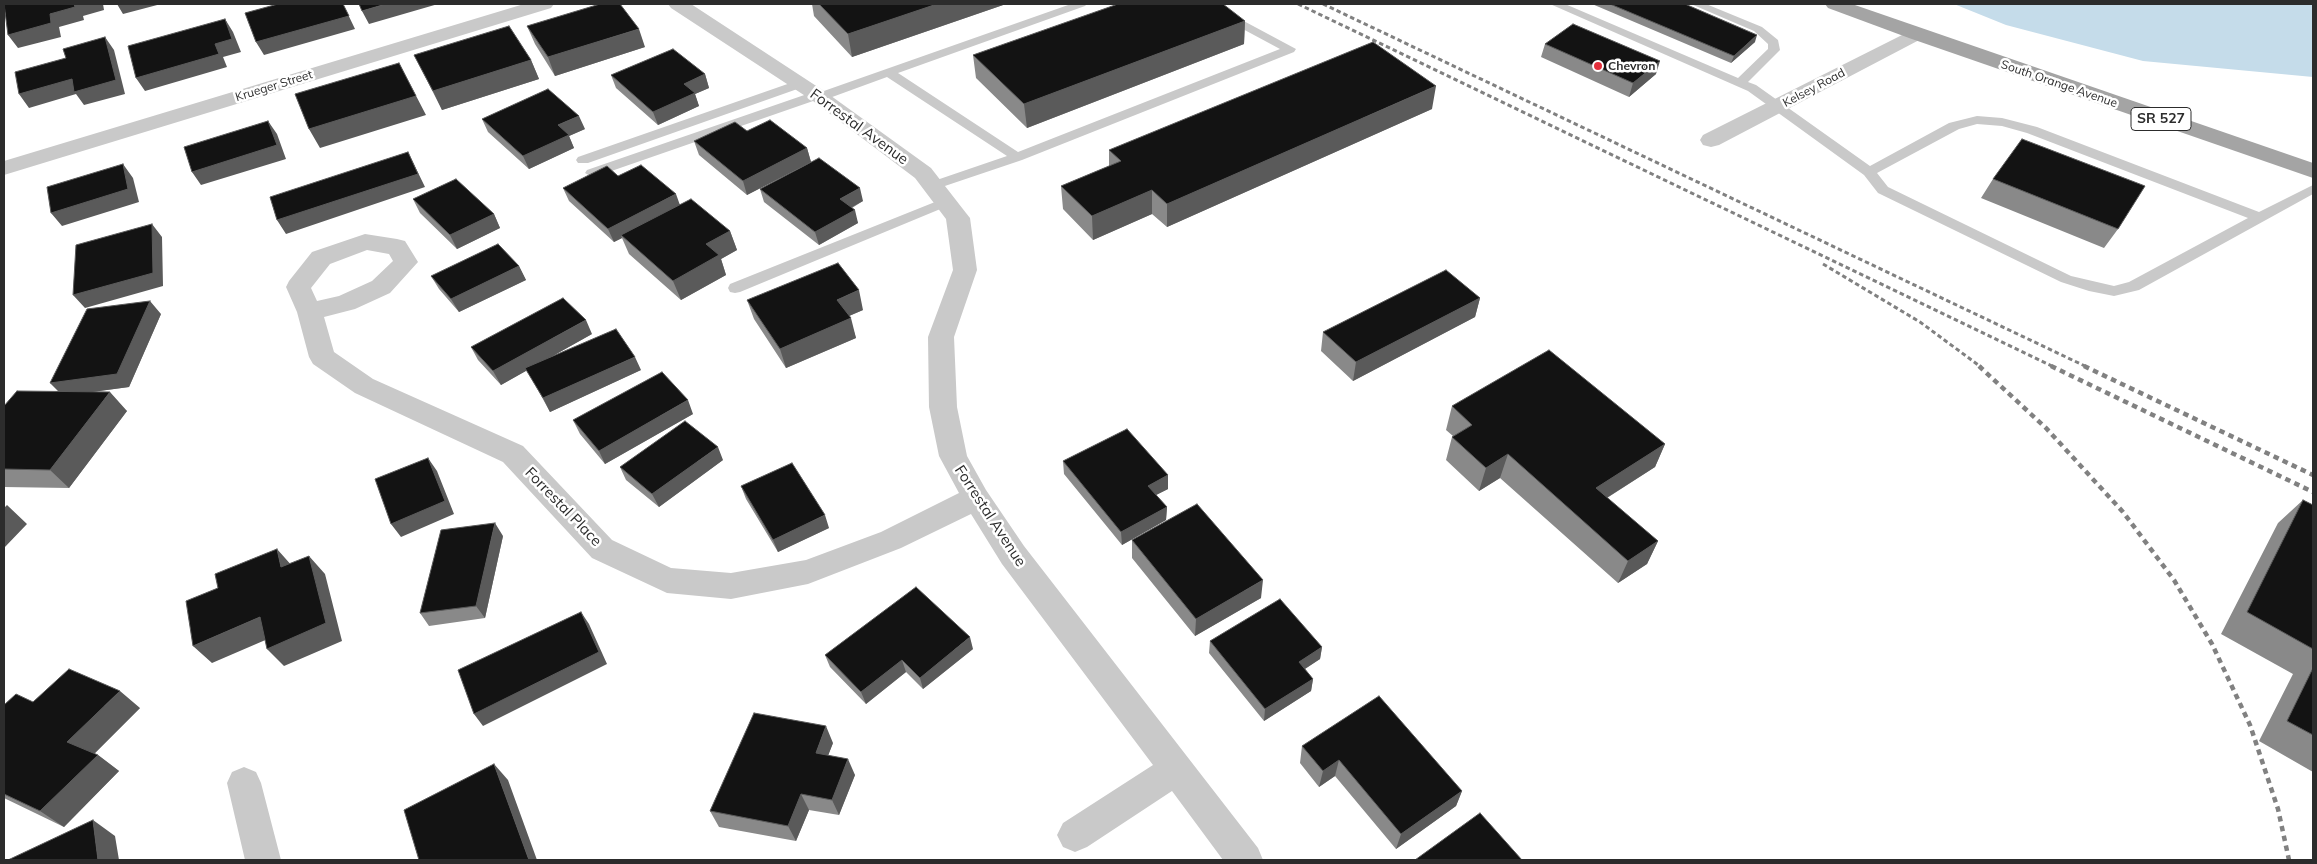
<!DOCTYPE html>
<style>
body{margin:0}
#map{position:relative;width:2317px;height:864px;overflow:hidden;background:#fff;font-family:Mulish,sans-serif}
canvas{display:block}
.frame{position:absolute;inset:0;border:5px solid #2c2c2c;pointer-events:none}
</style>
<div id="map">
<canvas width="2317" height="864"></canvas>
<div class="frame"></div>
</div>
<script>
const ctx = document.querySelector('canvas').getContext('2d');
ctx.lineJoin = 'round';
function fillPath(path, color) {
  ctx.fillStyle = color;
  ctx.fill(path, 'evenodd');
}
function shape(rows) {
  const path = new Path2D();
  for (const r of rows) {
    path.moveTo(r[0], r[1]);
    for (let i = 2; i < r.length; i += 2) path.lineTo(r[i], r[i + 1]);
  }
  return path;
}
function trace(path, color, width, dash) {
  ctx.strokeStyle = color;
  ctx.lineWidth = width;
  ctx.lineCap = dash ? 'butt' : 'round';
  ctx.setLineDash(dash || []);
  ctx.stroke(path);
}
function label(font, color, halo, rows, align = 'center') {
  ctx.font = font + ' Mulish,sans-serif';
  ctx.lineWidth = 5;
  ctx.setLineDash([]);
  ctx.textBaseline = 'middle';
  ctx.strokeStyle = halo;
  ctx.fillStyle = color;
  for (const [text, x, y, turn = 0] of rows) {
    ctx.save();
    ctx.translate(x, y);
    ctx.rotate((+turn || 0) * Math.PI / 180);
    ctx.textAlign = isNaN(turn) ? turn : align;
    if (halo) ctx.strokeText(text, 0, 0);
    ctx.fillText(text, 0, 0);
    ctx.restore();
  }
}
const water = shape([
 [1954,4,2313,4,2313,77,2143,61,2006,25]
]);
const lane = shape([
 [1071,4,1087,4,1085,6,898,73,1018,152,1280,49,1200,6,1198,4,1212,4,1296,49,1294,52,1022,160,933,190,928,189,926,186,928,183,1007,156,887,77,824,100,816,100,597,176,592,177,585,173,587,170,813,92,821,92,1071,4],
 [1550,4,1565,4,1738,78,1768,49,1768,44,1754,31,1691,4,1706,4,1762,27,1778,40,1780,50,1748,82,1756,85,1870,166,1949,123,1977,116,2002,118,2037,127,2259,212,2313,185,2313,194,2139,290,2114,296,2089,291,2061,282,1878,193,1864,175,1748,91,1550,4],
 [1977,124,2002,126,2027,133,2248,218,2129,282,2114,286,2071,276,1888,187,1877,173,1959,129,1977,124],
 [799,80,803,81,805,84,803,87,588,163,578,163,576,160,578,157,799,80],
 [945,198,952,202,950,205,740,292,735,293,730,292,728,288,730,284,945,198]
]);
const street = shape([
 [524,4,554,4,551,8,4,175,4,161,524,4],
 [668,4,691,4,827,93,931,168,966,213,970,218,977,270,954,337,957,407,967,456,986,490,1024,546,1258,848,1263,860,1223,860,1172,791,1087,847,1075,852,1063,847,1057,835,1063,823,1153,765,1002,564,971,514,901,548,808,584,731,599,667,593,592,558,503,462,355,393,313,364,309,357,297,312,286,287,289,281,312,252,365,234,397,239,405,241,418,262,390,293,355,309,324,317,334,352,373,379,523,446,612,540,671,568,731,573,806,560,881,532,959,493,939,456,929,407,928,337,953,270,946,219,915,178,813,101,671,8,668,4],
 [367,250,389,254,393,261,372,281,339,296,317,301,311,288,330,264,367,250],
 [1916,28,1923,30,1926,34,1923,38,1719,145,1711,147,1703,145,1700,140,1703,135,1916,28],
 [244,767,256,772,261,783,281,860,245,860,227,783,232,772,244,767]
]);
const primary = shape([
 [1825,4,1852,4,2313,163,2313,178,1909,38,1828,8,1825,4]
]);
const railFar1 = shape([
 [1298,4,2054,367],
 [1323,4,2087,367],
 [1823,264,1920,322,1981,367]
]);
const rail = shape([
 [1979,366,2046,428,2123,512,2174,580,2212,644,2250,725,2278,809,2289,860],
 [2051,366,2313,492],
 [2084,366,2313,475]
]);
const wall = shape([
 [812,4,1006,4,852,57,814,16],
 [1592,4,1685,4,1755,42,1731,63],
 [1245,21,1244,44,1027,128,976,78,973,55],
 [527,26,645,47,555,76,535,44],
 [1545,44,1656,74,1629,97,1541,57],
 [414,55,531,60,539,79,442,110],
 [705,74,709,88,695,94,699,106,658,125,616,88,611,75],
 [1432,109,1167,227,1152,214,1093,240,1063,209,1061,186,1109,166,1109,150],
 [482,119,585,129,569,136,574,148,529,169,488,132],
 [747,131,807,148,811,162,747,195,699,155,694,141],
 [1993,179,2118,229,2104,248,1981,198],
 [563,188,680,204,730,231,737,250,721,259,726,275,681,300,629,254,622,238,614,242,569,201],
 [760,189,863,201,852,208,858,223,819,245,764,202],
 [413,199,494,214,500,228,457,249,420,213],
 [519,266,526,280,459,312,439,289,431,276],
 [1480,298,1475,317,1353,381,1321,351,1323,332],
 [747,300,863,310,849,316,856,338,786,368,754,319],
 [161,314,129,387,91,392,127,411,69,488,4,487,4,406,58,391],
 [592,334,549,358,641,370,550,412,527,370,501,385,478,360,471,347],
 [1452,406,1665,444,1655,467,1607,498,1658,541,1647,564,1618,583,1500,478,1479,491,1446,460,1452,437,1453,436,1446,430],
 [693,414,605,464,580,434,573,420],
 [723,460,659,507,626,480,620,467],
 [1063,461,1168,475,1168,489,1156,495,1167,507,1166,520,1122,545,1064,474],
 [741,486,829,528,778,552,746,499],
 [2303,500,2313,505,2313,772,2259,741,2293,674,2221,634,2278,523],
 [503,536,485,618,429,626,420,613],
 [1132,540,1261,598,1195,636,1132,558],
 [1210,641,1322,647,1320,659,1305,669,1313,679,1311,691,1264,721,1209,653],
 [973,649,923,689,906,672,866,704,830,667,825,655],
 [33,702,140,708,94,754,98,755,119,771,64,827,4,798,4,705],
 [833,743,828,755,855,775,839,815,809,810,796,841,719,827,710,811],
 [1302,746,1462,791,1456,806,1396,849,1335,776,1319,787,1300,763]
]);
const shadedWall = shape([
 [74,4,103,4,104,10,83,16,84,20,59,27,61,37,18,48,8,35,50,14],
 [117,4,161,4,123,14],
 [343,4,355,29,264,55,256,42],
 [386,4,438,4,369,24,362,11],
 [937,4,1006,4,852,57,848,34],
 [225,19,233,32,241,52,223,57,227,67,145,91,136,78,215,44],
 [1245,21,1244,44,1027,128,1024,104],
 [639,29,645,47,555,76,548,57],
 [1757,35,1755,42,1731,63,1734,56],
 [105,37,114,50,125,94,84,105,76,94,29,108,19,94],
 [531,60,539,79,442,110,433,91],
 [1660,61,1656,74,1629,97,1633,83],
 [399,63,426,115,320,148,309,129],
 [705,74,709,88,695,94,699,106,658,125,653,112,684,84],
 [1436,86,1432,109,1167,227,1167,204],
 [579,116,585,129,569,136,574,148,529,169,523,156,558,125],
 [268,121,277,134,286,159,201,185,192,172],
 [807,148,811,162,747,195,743,181],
 [408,152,425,187,286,234,277,220],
 [123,164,133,178,139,202,62,226,51,213],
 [860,188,863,201,843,212,840,199],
 [1152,190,1152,214,1093,240,1092,216],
 [676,194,681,208,621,235,622,238,614,242,608,229],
 [855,210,858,223,819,245,815,232],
 [494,214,500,228,457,249,450,235],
 [152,224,162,237,163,286,85,308,73,295],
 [730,231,737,250,721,259,726,275,681,300,673,281,706,244],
 [519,266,526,280,459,312,451,299],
 [859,290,863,310,842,319,837,300],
 [1480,298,1475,317,1353,381,1356,362],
 [150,301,161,314,129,387,63,396,50,383],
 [851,318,856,338,786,368,780,349],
 [586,320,592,334,501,385,493,371],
 [635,357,641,370,550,412,543,398],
 [110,392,127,411,69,488,50,470],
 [688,400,693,414,605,464,599,451],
 [1665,444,1655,467,1586,511,1596,488],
 [718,447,723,460,659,507,652,494],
 [1508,454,1500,478,1479,491,1486,468],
 [428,458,437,471,454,514,401,537,391,524],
 [1168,475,1168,489,1148,499,1148,486],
 [7,505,27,524,4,548,4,508],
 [1167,507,1166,520,1122,545,1121,532],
 [825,515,829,528,778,552,773,540],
 [495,523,503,536,485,618,476,606],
 [1658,541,1647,564,1618,583,1628,561],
 [277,549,293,567,281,567],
 [309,556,325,574,342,641,284,666,267,649],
 [1263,580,1261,598,1195,636,1196,619],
 [581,612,589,624,607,664,483,726,474,714],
 [260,617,277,635,212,663,193,646],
 [970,637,973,649,923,689,920,678],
 [1322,647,1320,659,1297,674,1299,662],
 [902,660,906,672,866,704,861,692],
 [1313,679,1311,691,1264,721,1265,709],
 [120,691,140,708,90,758,67,742],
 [826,726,833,743,823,769,816,753],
 [98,755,119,771,64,827,40,811],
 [848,759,855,775,839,815,832,800],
 [1339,760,1335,776,1319,787,1323,771],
 [494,764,508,780,537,860,529,860],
 [1462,791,1456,806,1396,849,1401,834],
 [801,794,809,810,796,841,788,826],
 [93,820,115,836,119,860,98,860]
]);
const building = shape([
 [4,4,74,4,75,7,50,14,51,23,8,35,4,4],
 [278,4,343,4,349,16,256,42,245,13,278,4],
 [359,4,386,4,362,11,359,4],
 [600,4,620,4,639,29,548,57,527,26,600,4],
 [819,4,937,4,848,34,819,4],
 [1118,4,1223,4,1245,21,1024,104,973,55,1118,4],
 [1610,4,1685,4,1757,35,1734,56,1610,4],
 [225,19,232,39,215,44,219,54,136,78,128,46,225,19],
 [1573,24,1660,61,1633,83,1545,44,1573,24],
 [509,26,531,60,433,91,414,55,509,26],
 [105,37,116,80,74,92,72,79,19,94,15,72,66,58,63,49,105,37],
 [1373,42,1436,86,1167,204,1152,190,1092,216,1061,186,1121,161,1109,150,1373,42],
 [673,49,705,74,684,84,695,93,653,112,611,75,673,49],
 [399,63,416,96,309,129,295,94,399,63],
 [548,89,579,116,558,125,569,135,523,156,482,119,548,89],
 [770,120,807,148,743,181,694,141,735,122,747,131,770,120],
 [268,121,277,145,192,172,184,147,268,121],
 [2022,139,2145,186,2118,229,1993,179,2022,139],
 [408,152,418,174,277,220,270,197,408,152],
 [819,158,860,188,840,199,855,210,815,232,760,189,819,158],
 [123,164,128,189,51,213,47,187,123,164],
 [641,165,676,194,608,229,563,188,607,166,618,176,641,165],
 [456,179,494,214,450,235,413,199,456,179],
 [691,199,730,231,706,244,719,255,673,281,621,235,691,199],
 [152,224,153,273,73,295,76,245,152,224],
 [498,244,519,266,451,299,431,276,498,244],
 [838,263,859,290,837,300,851,318,780,349,747,300,838,263],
 [1446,270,1480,298,1356,362,1323,332,1446,270],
 [563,298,586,320,493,371,471,347,563,298],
 [150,301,117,374,50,383,87,309,150,301],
 [616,329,635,357,543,398,525,368,616,329],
 [1549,350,1665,444,1596,488,1658,541,1628,561,1508,454,1486,468,1452,437,1472,425,1452,406,1549,350],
 [662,372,688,400,599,451,573,420,662,372],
 [17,391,110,392,50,470,4,469,4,406,17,391],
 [685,421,718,447,652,494,620,467,685,421],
 [1127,429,1168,475,1148,486,1167,507,1121,532,1063,461,1127,429],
 [428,458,445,501,391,524,375,479,428,458],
 [792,463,825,515,773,540,741,486,792,463],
 [2303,500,2313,505,2313,649,2247,612,2303,500],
 [1197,504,1263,580,1196,619,1132,540,1197,504],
 [495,523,476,606,420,613,441,530,495,523],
 [277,549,281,567,309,556,326,623,267,649,260,617,193,646,186,601,218,588,215,574,277,549],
 [916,587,970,637,920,678,902,660,861,692,825,655,916,587],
 [1280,599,1322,647,1299,662,1313,679,1265,709,1210,641,1280,599],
 [581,612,599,652,474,714,458,670,581,612],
 [2313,668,2313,735,2287,721,2313,668],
 [69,669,120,691,67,742,98,755,40,811,4,794,4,705,16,694,33,702,69,669],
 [1379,696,1462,791,1401,834,1339,760,1323,771,1302,746,1379,696],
 [754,713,826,726,816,753,848,759,832,800,801,794,788,826,710,811,754,713],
 [494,764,529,860,419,860,404,810,494,764],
 [1480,813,1522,860,1415,860,1480,813],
 [93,820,98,860,8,860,93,820]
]);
const markers = [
 [1598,66,5,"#e32f3b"]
];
const farPoinames = [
 ["Chevron",1608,66]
];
const farStreetnames = [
 ["South Orange Avenue",2059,84,19],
 ["Krueger Street",274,86,-17],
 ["Kelsey Road",1814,88,-28]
];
const shields = [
 [2161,119,60]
];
const shieldNames = [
 ["SR 527",2161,119]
];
const streetNames = [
 ["Forrestal Avenue",859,127,36],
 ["Forrestal Place",563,507,46],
 ["Forrestal Avenue",990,516,57]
];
fillPath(water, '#c5dcea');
fillPath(lane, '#c9c9c9');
fillPath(street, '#c9c9c9');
fillPath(primary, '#a4a4a4');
trace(railFar1, '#818181', 3, [4.5, 3]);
trace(rail, '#818181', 4.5, [5.5, 4.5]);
fillPath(wall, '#898989');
fillPath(shadedWall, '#5a5a5a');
fillPath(building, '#131313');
trace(building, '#5a5a5a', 1);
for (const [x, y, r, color] of markers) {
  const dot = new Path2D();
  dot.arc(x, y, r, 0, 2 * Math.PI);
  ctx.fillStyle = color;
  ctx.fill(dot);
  trace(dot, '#fff', 2);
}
label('bold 12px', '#2c2c2c', '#fff', farPoinames, 'left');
label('12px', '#2c2c2c', '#fff', farStreetnames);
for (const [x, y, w] of shields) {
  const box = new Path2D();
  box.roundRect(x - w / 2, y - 11.5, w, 23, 4);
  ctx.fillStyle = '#fff';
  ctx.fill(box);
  trace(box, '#2c2c2c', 1);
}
label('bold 14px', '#2c2c2c', null, shieldNames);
label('15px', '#2c2c2c', '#fff', streetNames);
</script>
